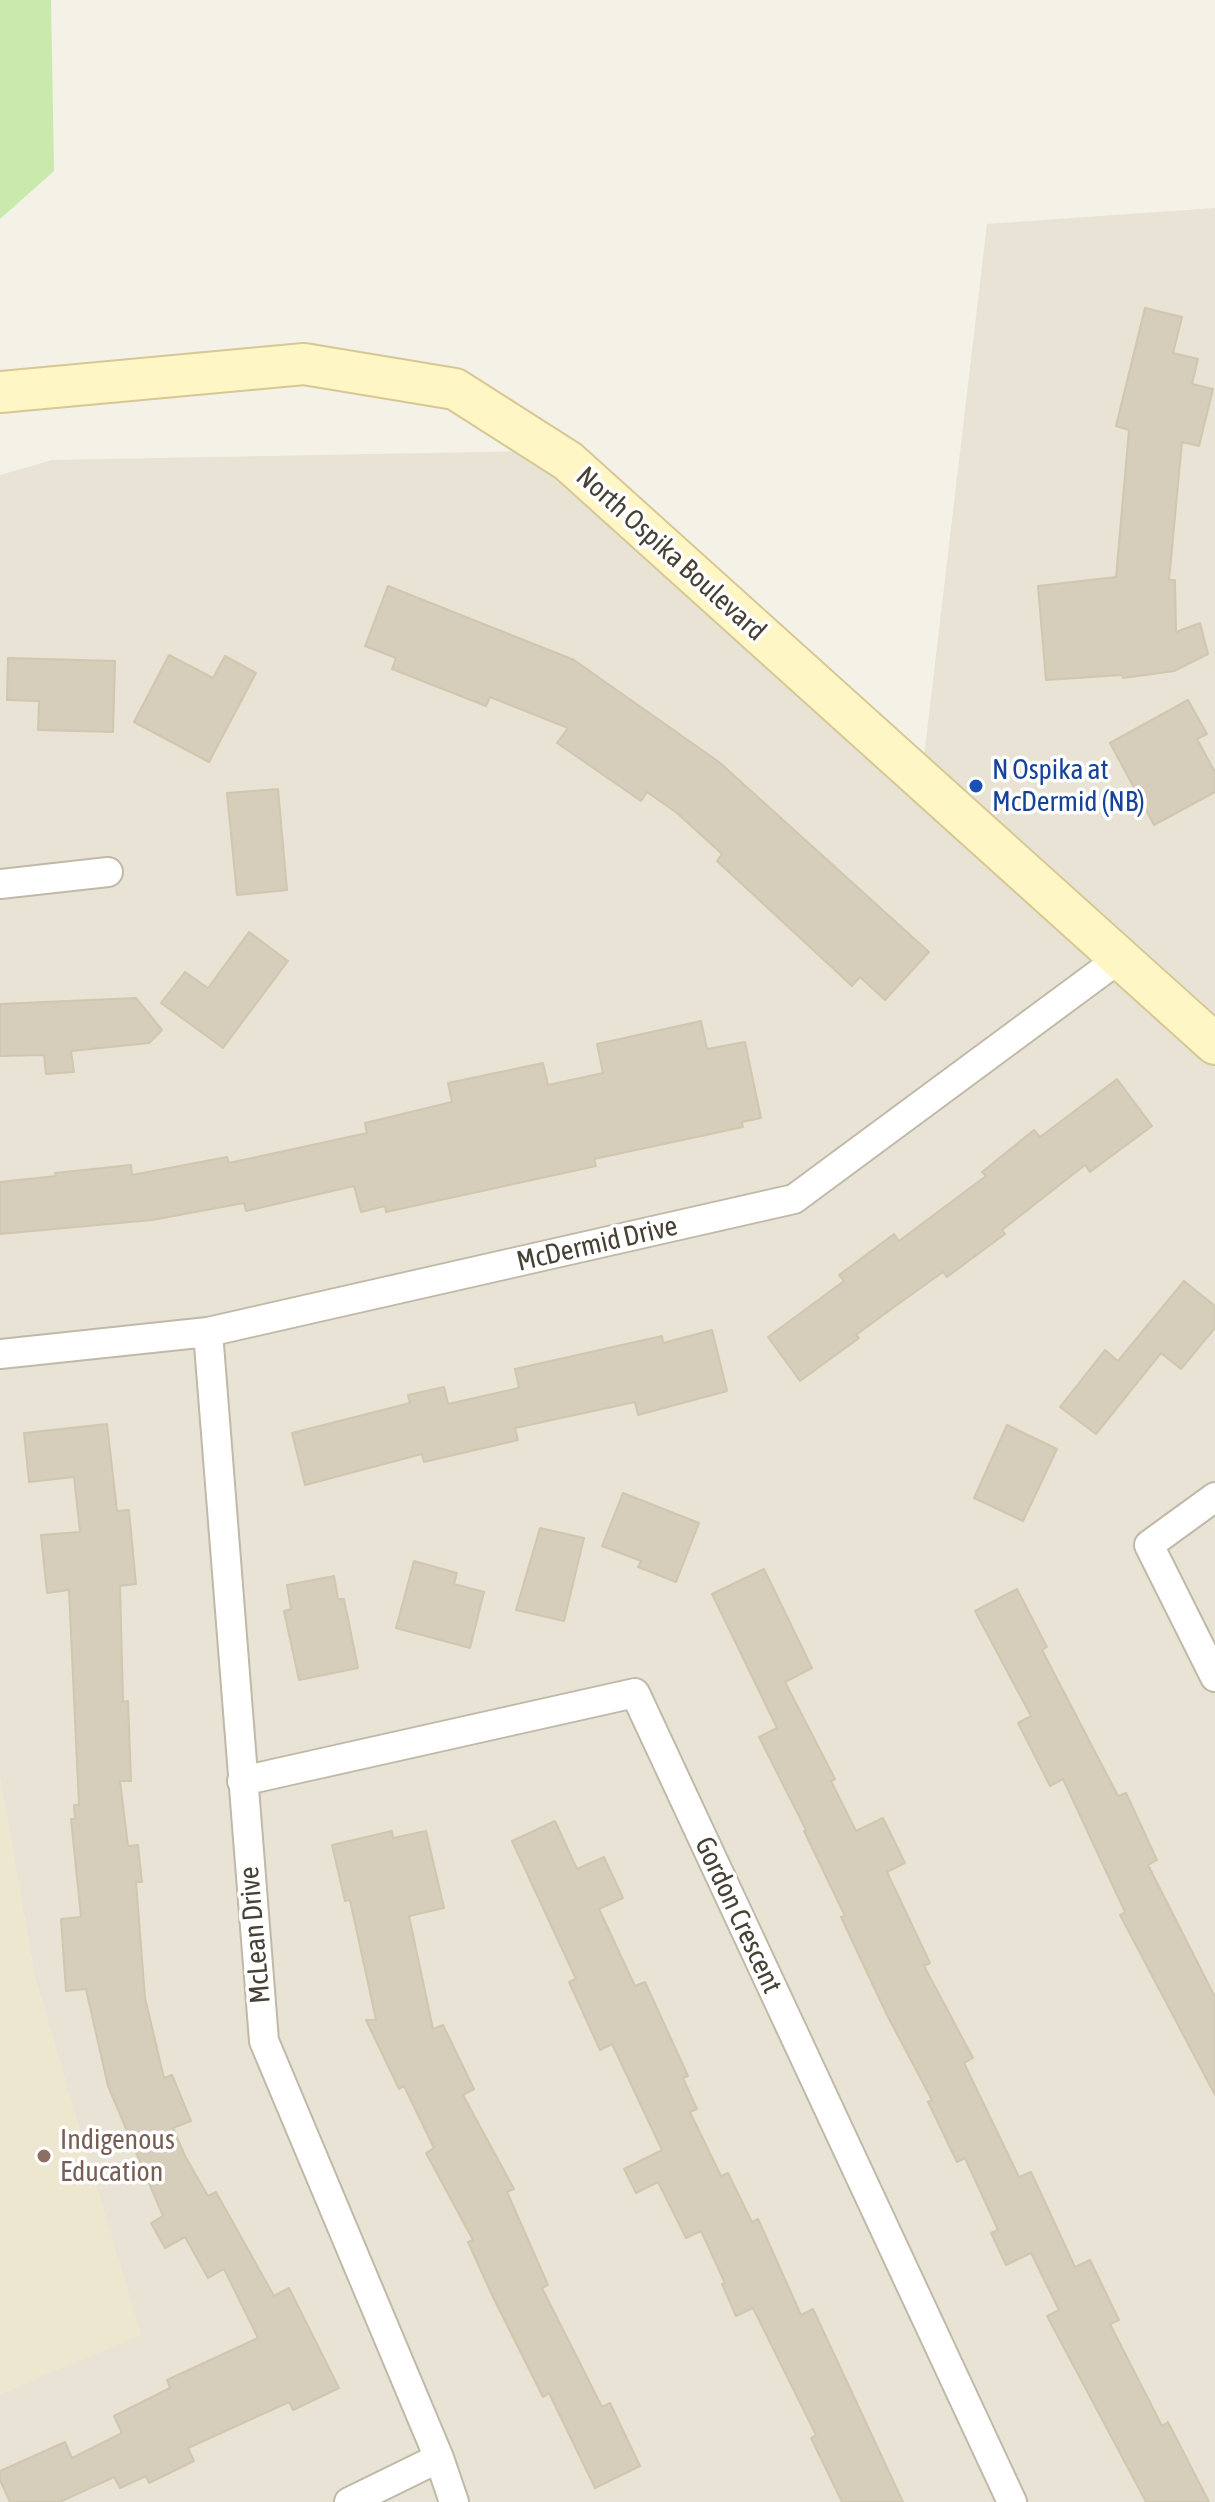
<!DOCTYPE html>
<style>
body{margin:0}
canvas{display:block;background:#f4f1e6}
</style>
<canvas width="1215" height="2502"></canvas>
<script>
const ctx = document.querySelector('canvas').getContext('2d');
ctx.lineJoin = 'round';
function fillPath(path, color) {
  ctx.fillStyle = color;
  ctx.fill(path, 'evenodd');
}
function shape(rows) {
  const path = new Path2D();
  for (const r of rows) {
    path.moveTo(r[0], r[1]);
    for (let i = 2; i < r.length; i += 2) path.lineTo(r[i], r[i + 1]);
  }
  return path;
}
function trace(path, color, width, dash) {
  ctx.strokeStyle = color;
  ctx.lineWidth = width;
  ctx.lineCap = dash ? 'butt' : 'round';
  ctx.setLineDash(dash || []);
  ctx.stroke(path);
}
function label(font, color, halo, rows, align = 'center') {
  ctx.font = font + ' "Asap Condensed",sans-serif';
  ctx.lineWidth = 7;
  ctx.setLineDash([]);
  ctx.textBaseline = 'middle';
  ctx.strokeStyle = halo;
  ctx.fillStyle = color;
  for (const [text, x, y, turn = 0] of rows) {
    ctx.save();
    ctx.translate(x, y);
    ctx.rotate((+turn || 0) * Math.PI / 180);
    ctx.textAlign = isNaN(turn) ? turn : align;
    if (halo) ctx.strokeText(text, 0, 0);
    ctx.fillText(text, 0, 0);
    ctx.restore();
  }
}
const residential = shape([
 [1215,208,1215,2502,0,2502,0,2394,140,2334,35,1978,0,1779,0,475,52,460,535,451,921,782,987,224]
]);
const education = shape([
 [0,1779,35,1978,141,2335,0,2394]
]);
const green = shape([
 [0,0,51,0,54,171,0,219]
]);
const building = shape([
 [1145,308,1182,317,1173,353,1198,359,1192,384,1213,389,1199,446,1182,442,1169,580,1175,580,1176,632,1200,623,1208,654,1174,671,1123,678,1122,675,1046,680,1038,586,1116,577,1129,430,1116,426,1145,308],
 [388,586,574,660,719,762,929,952,885,1000,860,977,852,986,717,861,722,854,677,813,647,792,641,801,557,743,568,728,490,697,486,706,392,669,396,658,365,646,388,586],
 [169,655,213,678,225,656,256,673,209,762,134,722,169,655],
 [8,658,115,661,113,732,38,730,39,701,7,700,8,658],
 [1188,700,1207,734,1197,739,1215,772,1215,792,1154,825,1110,743,1188,700],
 [278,789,287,890,237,895,227,793,278,789],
 [249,932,288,961,223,1048,161,1003,185,972,208,988,249,932],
 [136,998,162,1030,149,1043,71,1051,74,1072,46,1074,44,1055,0,1056,0,1004,136,998],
 [701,1021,707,1049,745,1042,761,1118,742,1122,743,1127,594,1159,596,1166,386,1212,385,1206,361,1212,354,1186,246,1211,244,1203,152,1220,0,1234,0,1182,56,1176,55,1173,131,1165,132,1175,227,1157,229,1163,367,1133,365,1123,452,1102,448,1083,543,1063,548,1085,603,1073,597,1044,701,1021],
 [1117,1079,1152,1126,1090,1172,1085,1165,1002,1230,1005,1234,947,1277,943,1272,901,1302,856,1335,859,1338,800,1381,768,1337,844,1281,839,1275,894,1234,899,1241,986,1176,982,1172,1034,1130,1040,1137,1117,1079],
 [1184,1281,1215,1306,1215,1328,1181,1369,1161,1353,1096,1434,1060,1407,1105,1350,1118,1361,1184,1281],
 [712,1330,727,1391,638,1415,635,1402,515,1428,518,1440,424,1462,422,1454,305,1485,292,1433,410,1403,408,1395,444,1387,448,1404,519,1388,515,1369,662,1336,663,1343,712,1330],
 [107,1424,117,1511,129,1510,136,1584,120,1586,123,1702,128,1701,131,1781,120,1781,128,1846,138,1845,142,1882,136,1882,145,1998,164,2078,172,2075,191,2121,173,2128,185,2156,208,2196,216,2192,274,2296,289,2288,339,2388,293,2410,289,2402,188,2448,194,2461,149,2483,146,2476,120,2488,114,2477,60,2502,10,2502,0,2480,0,2471,65,2442,72,2458,122,2433,114,2416,170,2388,167,2380,258,2338,224,2269,208,2278,185,2237,165,2248,151,2223,163,2216,108,2086,86,1989,66,1991,61,1919,81,1917,71,1819,75,1819,74,1805,79,1805,69,1590,47,1593,41,1535,80,1532,74,1477,29,1482,24,1433,107,1424],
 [1007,1425,1057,1449,1023,1521,974,1498,1007,1425],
 [623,1493,699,1523,676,1582,638,1567,641,1561,602,1546,623,1493],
 [540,1528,584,1538,564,1621,516,1610,540,1528],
 [414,1561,457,1573,454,1584,484,1592,470,1648,396,1628,414,1561],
 [764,1569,812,1668,785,1682,835,1779,831,1781,856,1831,883,1818,905,1863,887,1872,930,1963,924,1966,973,2058,964,2063,1019,2177,1031,2172,1075,2267,1090,2260,1119,2320,1110,2324,1162,2426,1168,2422,1209,2502,1146,2502,1047,2316,1059,2310,1031,2253,1006,2265,991,2233,998,2230,965,2158,957,2162,928,2102,932,2100,887,2015,841,1917,845,1916,804,1831,806,1830,759,1737,777,1728,712,1594,764,1569],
 [334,1576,338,1599,344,1599,358,1668,299,1680,284,1611,291,1609,287,1585,334,1576],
 [1017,1589,1047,1647,1042,1650,1118,1796,1126,1793,1157,1860,1148,1865,1215,1997,1215,2095,1120,1915,1125,1912,1063,1779,1050,1786,1018,1723,1031,1716,975,1611,1017,1589],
 [555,1821,577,1869,604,1857,623,1898,599,1909,635,1986,645,1982,688,2076,683,2078,697,2109,690,2112,721,2176,728,2173,752,2222,758,2219,801,2315,813,2309,903,2502,842,2502,811,2438,816,2435,753,2308,736,2316,722,2284,725,2283,701,2231,686,2238,658,2182,636,2193,624,2169,662,2150,612,2044,600,2050,569,1982,576,1979,512,1841,555,1821],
 [392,1831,393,1838,426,1831,444,1908,409,1916,433,2029,443,2025,474,2089,463,2095,514,2189,507,2192,548,2285,542,2288,602,2407,610,2403,640,2466,595,2488,549,2393,543,2397,492,2295,468,2242,473,2240,426,2153,434,2148,404,2086,399,2089,366,2020,376,2020,350,1900,345,1901,332,1845,392,1831]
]);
const street = shape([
 [0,884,108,872],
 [208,1332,264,2041,439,2458,454,2502],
 [0,1354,208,1332,794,1199,1120,958],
 [1215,1497,1149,1545,1215,1677],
 [242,1781,635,1693,1012,2502],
 [349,2502,439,2458]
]);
const secondary = shape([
 [0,392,304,364,455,389,568,461,1215,1044]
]);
const markers = [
 [976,786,8,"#1a4fb4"],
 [44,2156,8,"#8d6e63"]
];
const streetNames = [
 ["North Ospika Boulevard",671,554,42],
 ["McDermid Drive",597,1244,-13],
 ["Gordon Crescent",738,1915,65],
 ["McLean Drive",255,1935,-95]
];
const transitNames = [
 ["N Ospika at",992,770],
 ["McDermid (NB)",992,802]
];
const educationNames = [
 ["Indigenous",60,2140],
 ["Education",60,2172]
];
fillPath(residential, '#e8e3d4');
fillPath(education, '#ede7d0');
fillPath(green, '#cae9ad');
fillPath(building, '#d6cdbb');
trace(building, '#d1c6ae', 2);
trace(street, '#c0b9a8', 32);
trace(secondary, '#d6c894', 44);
trace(street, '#fff', 28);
trace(secondary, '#fff5c5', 40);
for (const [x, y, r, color] of markers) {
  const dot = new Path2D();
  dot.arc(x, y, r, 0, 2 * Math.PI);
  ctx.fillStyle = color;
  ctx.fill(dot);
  trace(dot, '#fff', 3);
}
label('28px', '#474135', '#fff', streetNames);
label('28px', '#164399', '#fff', transitNames, 'left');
label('28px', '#785e54', '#fff', educationNames, 'left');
</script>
